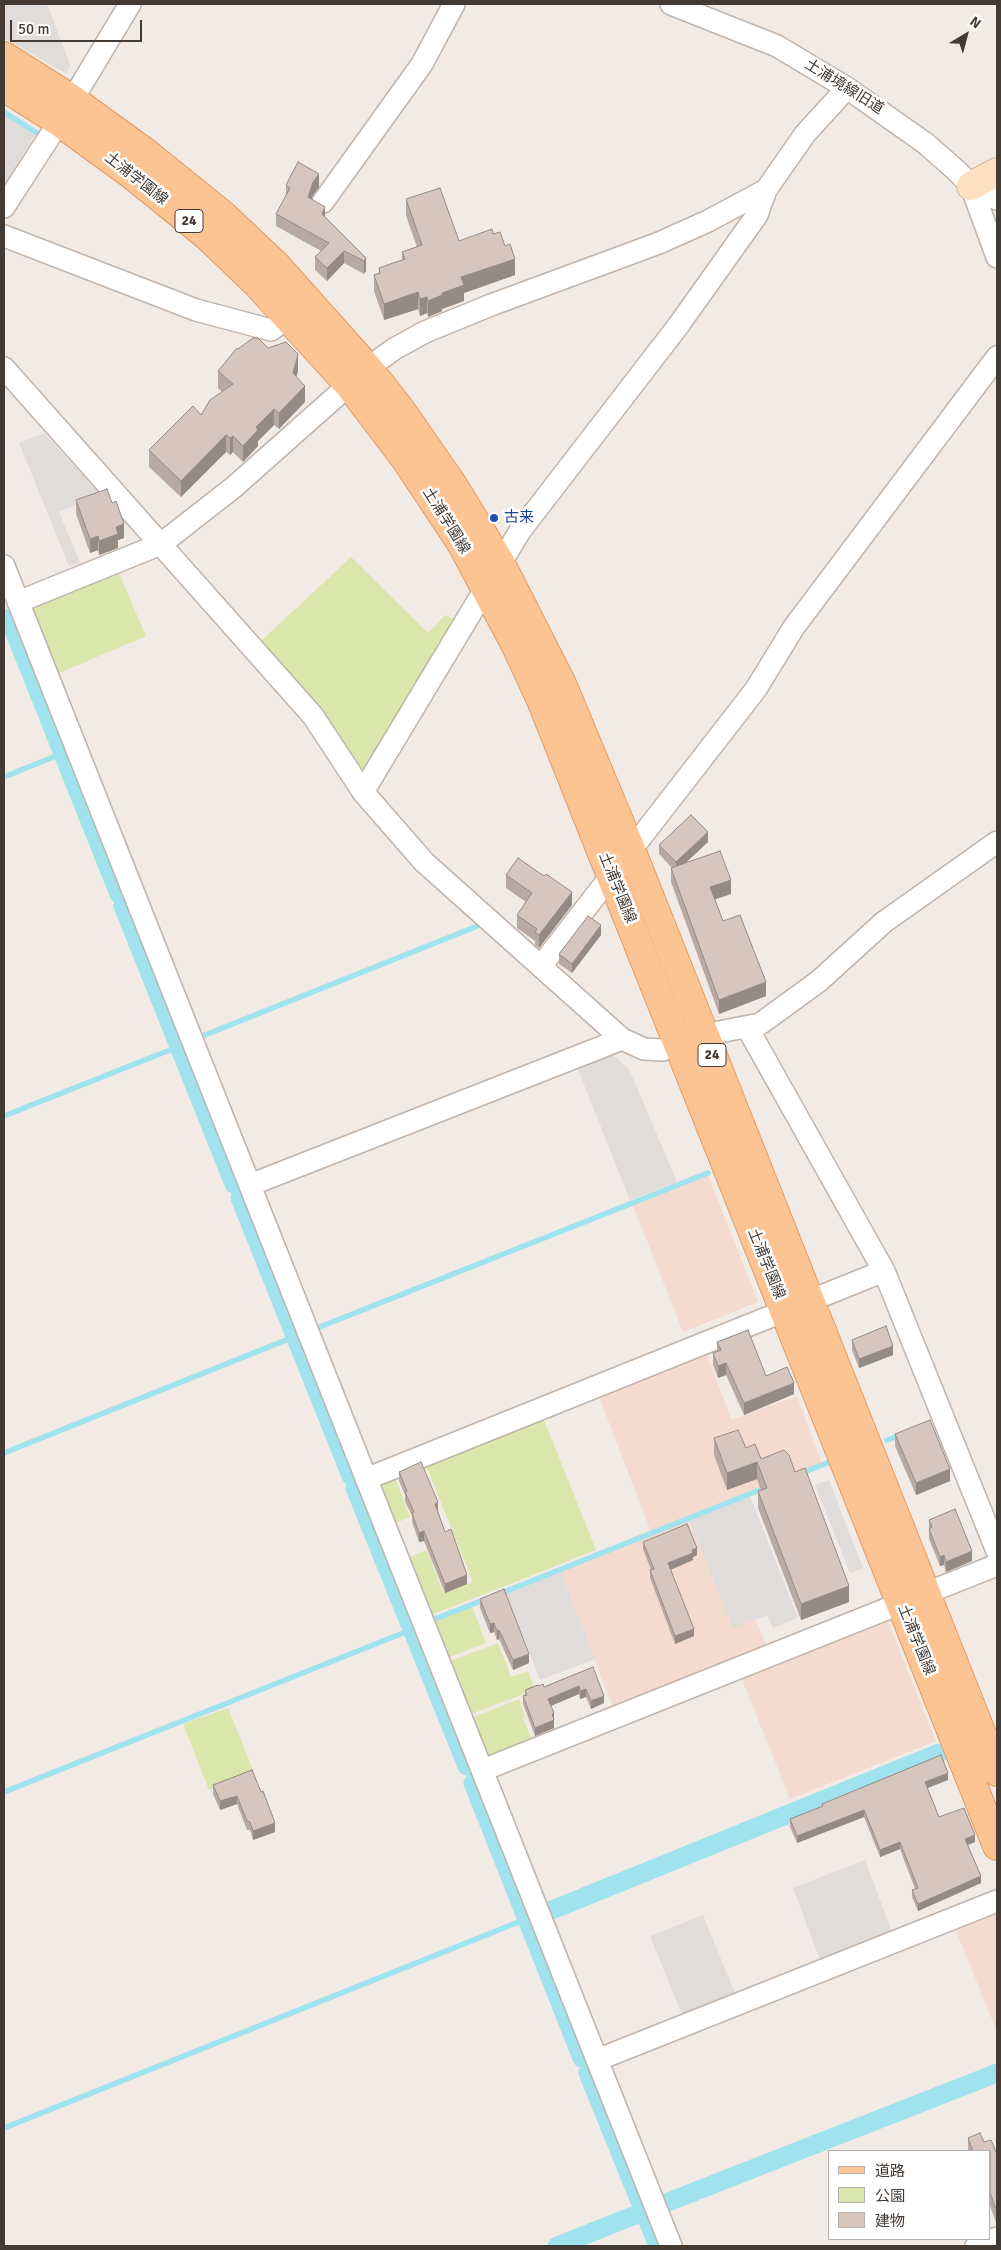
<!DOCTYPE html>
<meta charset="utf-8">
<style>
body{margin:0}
#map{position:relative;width:1001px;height:2250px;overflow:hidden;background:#f2eae4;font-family:Signika,"Noto Sans JP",sans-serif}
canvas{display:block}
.frame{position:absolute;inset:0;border:5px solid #443a34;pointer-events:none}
.legend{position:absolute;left:828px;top:2150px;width:162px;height:90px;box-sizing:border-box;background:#fff;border:1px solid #b4b0ae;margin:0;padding:6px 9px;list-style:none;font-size:15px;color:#443a34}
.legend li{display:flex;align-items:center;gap:10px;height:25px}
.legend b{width:25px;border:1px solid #b4b0ae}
.north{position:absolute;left:941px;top:10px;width:50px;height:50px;-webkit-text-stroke:4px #fff;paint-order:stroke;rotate:37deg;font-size:14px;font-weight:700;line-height:20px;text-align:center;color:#443a34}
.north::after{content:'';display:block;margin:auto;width:18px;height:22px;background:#443a34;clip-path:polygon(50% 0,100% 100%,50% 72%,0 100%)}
.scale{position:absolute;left:10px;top:20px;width:132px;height:22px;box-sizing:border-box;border:2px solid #443a34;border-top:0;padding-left:6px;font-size:15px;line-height:18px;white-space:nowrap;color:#443a34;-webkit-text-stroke:4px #fff;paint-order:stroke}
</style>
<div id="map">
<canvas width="1001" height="2250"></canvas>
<div class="frame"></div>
<ul class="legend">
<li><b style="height:6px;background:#fcc393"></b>道路</li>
<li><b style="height:14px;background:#dbe6ad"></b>公園</li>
<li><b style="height:14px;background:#d6c6bd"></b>建物</li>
</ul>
<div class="north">N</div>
<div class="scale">50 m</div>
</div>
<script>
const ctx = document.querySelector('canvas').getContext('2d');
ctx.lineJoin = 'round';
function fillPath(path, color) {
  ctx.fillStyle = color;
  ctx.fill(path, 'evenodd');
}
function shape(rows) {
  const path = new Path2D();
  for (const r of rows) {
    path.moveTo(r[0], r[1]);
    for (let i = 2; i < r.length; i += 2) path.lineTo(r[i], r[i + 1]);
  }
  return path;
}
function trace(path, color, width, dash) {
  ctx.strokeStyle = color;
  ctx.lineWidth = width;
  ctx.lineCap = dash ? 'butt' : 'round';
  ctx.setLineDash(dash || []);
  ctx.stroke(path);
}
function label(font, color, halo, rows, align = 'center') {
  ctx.font = font + ' Signika,"Noto Sans JP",sans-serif';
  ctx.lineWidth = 5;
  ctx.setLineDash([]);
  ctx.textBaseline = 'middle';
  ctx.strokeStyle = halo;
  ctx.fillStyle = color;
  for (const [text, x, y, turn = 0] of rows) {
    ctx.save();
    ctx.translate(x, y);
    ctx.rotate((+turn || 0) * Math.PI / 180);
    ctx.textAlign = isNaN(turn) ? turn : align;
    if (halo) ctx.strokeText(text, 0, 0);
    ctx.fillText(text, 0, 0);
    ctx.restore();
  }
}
const commercial = shape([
 [708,1175,758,1302,683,1332,632,1203],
 [706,1353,732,1420,797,1396,822,1464,651,1532,598,1394],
 [689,1520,733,1627,755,1619,767,1647,613,1707,560,1570],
 [887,1619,936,1741,790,1799,741,1677],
 [997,1912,997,2032,955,1928]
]);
const green = shape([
 [351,557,428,633,445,615,455,620,363,772,259,643],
 [117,569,146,636,57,674,29,607],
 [542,1415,596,1550,431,1615,409,1557,427,1550,443,1593,473,1582,427,1468,396,1480,410,1517,396,1523,378,1479],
 [472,1606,486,1643,449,1657,435,1620],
 [498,1643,511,1677,528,1671,535,1690,471,1714,450,1661],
 [519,1699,525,1717,523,1718,533,1743,487,1760,471,1718],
 [228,1708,254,1772,209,1790,183,1724]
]);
const parking = shape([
 [4,4,47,4,70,64,67,74,4,38],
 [4,114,35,135,4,185],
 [44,433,101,495,59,512,80,563,69,566,19,443],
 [611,1054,629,1069,677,1182,630,1200,577,1067],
 [829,1480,863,1568,850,1573,815,1485],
 [750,1496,798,1618,773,1628,767,1615,733,1628,689,1520],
 [560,1570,595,1659,540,1680,505,1591],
 [865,1860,892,1932,820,1960,793,1888],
 [703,1915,736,1996,683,2017,650,1936]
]);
const stream = shape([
 [4,112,40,135,38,139],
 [4,777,63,753],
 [200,1037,480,925],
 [4,1116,180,1046],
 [317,1328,708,1173],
 [887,1440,901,1435],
 [4,1453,296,1336],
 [799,1474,827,1463],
 [499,1594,767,1487],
 [432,1620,486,1599],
 [4,1792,413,1629],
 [4,2128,526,1919]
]);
const canal = shape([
 [9,618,119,894],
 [123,906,234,1184],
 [240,1198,351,1476],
 [355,1488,467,1766],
 [473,1783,582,2058],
 [552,1910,939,1753],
 [588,2073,658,2246],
 [663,2204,997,2073],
 [557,2246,643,2212]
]);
const street = shape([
 [671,4,777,46,847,88,925,143,958,172,971,186,997,257],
 [971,186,997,199],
 [323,202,422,64,454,4],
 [4,207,59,122,130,4],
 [4,236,196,310,271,330,289,317],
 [4,368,313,716,363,792,424,862,622,1039,644,1049,663,1050,704,1035,760,1024,819,981,884,922,997,842],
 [4,566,671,2246],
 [18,602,161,544,234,487,368,368,394,349,425,332,491,305,659,243,708,221,766,190],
 [363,792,520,531,678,326,757,215,766,190,805,134,847,88],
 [541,966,756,689,794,627,997,357],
 [747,1027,884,1271,997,1551],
 [250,1185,622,1039],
 [366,1479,884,1271],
 [483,1770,997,1565],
 [597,2060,997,1901],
 [976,2246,997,2238]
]);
const secondary = shape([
 [971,186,997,172]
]);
const primary = shape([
 [4,56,72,99,145,152,223,215,277,266,368,368,401,410,453,485,500,562,562,684,632,852,997,1772],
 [4,87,59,122,132,175,207,236,258,285,349,385,406,460,461,543,516,646,541,700,997,1846]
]);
const wall = shape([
 [286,185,319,187,313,195,311,199,325,218,366,258,366,271,364,274,344,263,327,281,315,270,315,257,321,251,276,226,276,214,286,197],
 [406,199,459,241,493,234,515,275,464,293,464,301,442,309,442,311,428,317,427,313,420,316,418,309,384,320,374,291,374,275,379,274,379,268,402,260,402,252,417,247,406,216],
 [268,348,298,371,296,377,305,402,279,429,274,425,258,441,258,446,243,462,233,452,230,455,226,452,181,497,149,467,149,450,201,415,222,392,218,388,218,371,238,349],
 [76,500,124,538,118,540,118,548,99,555,98,550,90,553,76,514],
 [708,842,685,863,731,894,715,899,723,921,766,996,719,1014,671,882,671,868,672,868,659,854,659,845],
 [506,875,572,905,539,948,535,945,535,941,517,928,517,915,526,902,506,888],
 [601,935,572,973,559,964,559,954],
 [852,1340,893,1355,859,1368,852,1350],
 [717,1342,766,1376,794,1394,744,1415,726,1375,718,1378,713,1365,713,1353,717,1352],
 [895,1434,950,1481,916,1495,895,1446],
 [714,1438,746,1448,761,1459,795,1472,849,1602,801,1620,758,1508,758,1491,761,1490,757,1479,727,1490,714,1455],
 [399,1472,438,1511,445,1532,467,1584,445,1593,424,1541,419,1542,412,1522,412,1516,405,1501,405,1495,399,1481],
 [929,1520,972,1561,946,1572,944,1565,940,1566,929,1539],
 [643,1542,697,1555,693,1557,693,1560,670,1570,694,1636,675,1644,650,1578,650,1570,651,1570,643,1549],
 [480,1599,529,1663,513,1670,499,1639,497,1640,494,1632,490,1633,480,1608],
 [593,1667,604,1703,591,1709,586,1697,580,1699,579,1694,551,1706,554,1719,554,1728,535,1736,523,1704,523,1696,525,1695,525,1690,539,1686,544,1687],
 [252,1770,275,1832,253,1840,250,1830,247,1830,237,1804,220,1810,213,1794,213,1785],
 [948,1780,927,1788,939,1817,975,1842,968,1845,981,1883,918,1911,912,1897,912,1890,915,1889,900,1849,880,1857,864,1817,797,1843,790,1827,790,1819,822,1807,822,1804],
 [968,2138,984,2142,997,2154,997,2225,990,2206,990,2151,968,2151]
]);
const shadedWall = shape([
 [319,174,319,187,313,195,308,210,308,197,313,182],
 [325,207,325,219,322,214],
 [344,251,344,263,327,281,327,268],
 [366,258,366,271,364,274,364,261],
 [515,259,515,275,464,293,464,301,442,309,442,311,428,317,428,301,442,293,461,277],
 [418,292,418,309,384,320,384,304],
 [427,297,427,313,420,316,420,299],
 [298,354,298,371,293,390,293,373],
 [305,386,305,402,279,429,279,413],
 [274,409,274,425,258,441,258,446,243,462,243,446,256,427],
 [226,435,226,452,181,497,181,481],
 [233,436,233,452,230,455,230,438],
 [124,524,124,538,118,540,118,548,99,555,99,541,116,527],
 [98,536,98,550,90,553,90,539],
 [708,832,708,842,676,872,676,862],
 [731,880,731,894,710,901,710,887],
 [572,892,572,905,539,948,539,935],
 [601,925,601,935,572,973,572,964],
 [766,982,766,996,719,1014,719,1000],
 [893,1346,893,1355,859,1368,859,1359],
 [726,1363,726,1375,718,1378,718,1366],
 [794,1383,794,1394,744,1415,744,1403],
 [757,1462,757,1479,727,1490,727,1473],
 [950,1469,950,1481,916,1495,916,1483],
 [438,1502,438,1511,435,1513,435,1504],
 [424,1531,424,1541,419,1542,419,1533],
 [697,1548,697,1555,693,1557,693,1560,668,1571,668,1563],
 [972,1551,972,1561,946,1572,946,1562],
 [944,1555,944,1565,940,1566,940,1557],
 [467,1575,467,1584,445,1593,445,1584],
 [849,1586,849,1602,801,1620,801,1604],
 [494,1623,494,1632,490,1633,490,1624],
 [694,1629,694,1636,675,1644,675,1636],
 [499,1630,499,1639,497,1640,497,1631],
 [529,1654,529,1663,513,1670,513,1660],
 [579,1686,579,1694,548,1707,548,1699],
 [586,1689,586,1697,580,1699,580,1691],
 [604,1696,604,1703,591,1709,591,1701],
 [554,1713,554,1728,535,1736,535,1728],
 [948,1773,948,1780,925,1789,925,1782],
 [237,1796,237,1804,220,1810,220,1801],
 [864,1810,864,1817,797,1843,797,1836],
 [275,1823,275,1832,253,1840,253,1831],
 [975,1835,975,1842,965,1846,965,1839],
 [900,1842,900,1849,880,1857,880,1850],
 [981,1876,981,1883,918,1911,918,1904]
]);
const building = shape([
 [298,162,319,174,313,182,308,197,325,207,322,214,366,258,364,261,344,251,327,268,315,257,329,243,276,214,290,188,286,185,298,162],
 [440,188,459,241,492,229,493,234,500,232,505,246,510,244,515,259,461,277,464,285,442,293,442,295,428,301,427,297,420,299,418,292,384,304,374,275,380,273,379,268,405,259,402,252,422,245,406,199,440,188],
 [253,338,258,338,268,348,286,342,298,354,293,373,305,386,279,413,274,409,256,427,258,430,243,446,233,436,230,438,226,435,181,481,149,450,193,406,201,415,210,400,233,384,218,371,237,348,238,349,253,338],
 [107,489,112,503,116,501,124,524,116,527,118,534,99,541,98,536,90,539,76,500,107,489],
 [691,815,708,832,676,862,659,845,691,815],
 [720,851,731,880,710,887,723,921,740,915,766,982,719,1000,671,868,720,851],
 [518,858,544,876,546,874,572,892,539,935,535,932,537,929,517,915,532,893,506,875,518,858],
 [588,916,601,925,572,964,559,954,588,916],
 [886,1326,893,1346,859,1359,852,1340,886,1326],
 [748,1330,766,1376,787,1367,794,1383,744,1403,726,1363,718,1366,713,1353,721,1350,717,1342,748,1330],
 [930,1420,950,1469,916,1483,895,1434,930,1420],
 [738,1430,746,1448,755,1444,761,1459,784,1450,789,1455,795,1472,805,1468,849,1586,801,1604,758,1491,767,1488,757,1462,727,1473,714,1438,738,1430],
 [421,1462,438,1502,435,1504,445,1532,451,1529,467,1575,445,1584,424,1531,419,1533,412,1513,414,1512,405,1492,407,1491,399,1472,421,1462],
 [955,1509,972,1551,946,1562,944,1555,940,1557,929,1529,932,1527,929,1520,955,1509],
 [687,1524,697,1548,692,1550,693,1553,668,1563,694,1629,675,1636,650,1570,654,1569,643,1542,687,1524],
 [504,1589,529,1654,513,1660,499,1630,497,1631,494,1623,490,1624,480,1599,504,1589],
 [593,1667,604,1696,591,1701,586,1689,580,1691,579,1686,548,1699,554,1713,552,1714,554,1720,535,1728,523,1696,527,1695,525,1690,538,1685,539,1686,543,1684,544,1687,593,1667],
 [941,1755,948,1773,925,1782,939,1817,964,1808,975,1835,965,1839,981,1876,918,1904,912,1890,918,1888,900,1842,880,1850,864,1810,797,1836,790,1819,823,1806,822,1804,941,1755],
 [252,1770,261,1792,263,1791,275,1823,253,1831,250,1822,247,1821,237,1796,220,1801,213,1785,252,1770],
 [980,2133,984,2142,991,2140,997,2154,997,2212,990,2193,990,2151,973,2151,968,2138,980,2133]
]);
const markers = [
 [494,518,5,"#1a4fb4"]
];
const shields = [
 [189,221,28],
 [712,1055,28]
];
const shieldNames = [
 ["24",189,221],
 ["24",712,1055]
];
const streetNames = [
 ["土浦境線旧道",844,87,32],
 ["土浦学園線",136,179,38],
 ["土浦学園線",446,521,58],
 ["土浦学園線",617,888,68],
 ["土浦学園線",766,1264,68],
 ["土浦学園線",916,1640,68]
];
const transitNames = [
 ["古来",504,518]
];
fillPath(commercial, '#f4dbcf');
fillPath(green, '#dbe6ad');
fillPath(parking, '#dfdcda');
trace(stream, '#a0e3ee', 5.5);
trace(canal, '#a0e3ee', 19);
trace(street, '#c0b3aa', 24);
trace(secondary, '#d4b496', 30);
trace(primary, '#e19a63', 30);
trace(street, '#fff', 21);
trace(secondary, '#fee0c2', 28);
trace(primary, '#fcc393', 28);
fillPath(wall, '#b8aaa3');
fillPath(shadedWall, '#968b84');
fillPath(building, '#d6c6bd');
trace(building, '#968b84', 1);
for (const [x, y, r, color] of markers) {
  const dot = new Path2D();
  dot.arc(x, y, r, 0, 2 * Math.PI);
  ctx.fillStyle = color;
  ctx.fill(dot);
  trace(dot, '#fff', 2);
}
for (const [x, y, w] of shields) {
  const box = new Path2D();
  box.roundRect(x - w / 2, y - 11.5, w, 23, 4);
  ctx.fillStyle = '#fff';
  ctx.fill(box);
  trace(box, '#443a34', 1);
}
label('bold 14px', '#443a34', null, shieldNames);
label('15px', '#443a34', '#fff', streetNames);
label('15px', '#164399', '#fff', transitNames, 'left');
</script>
